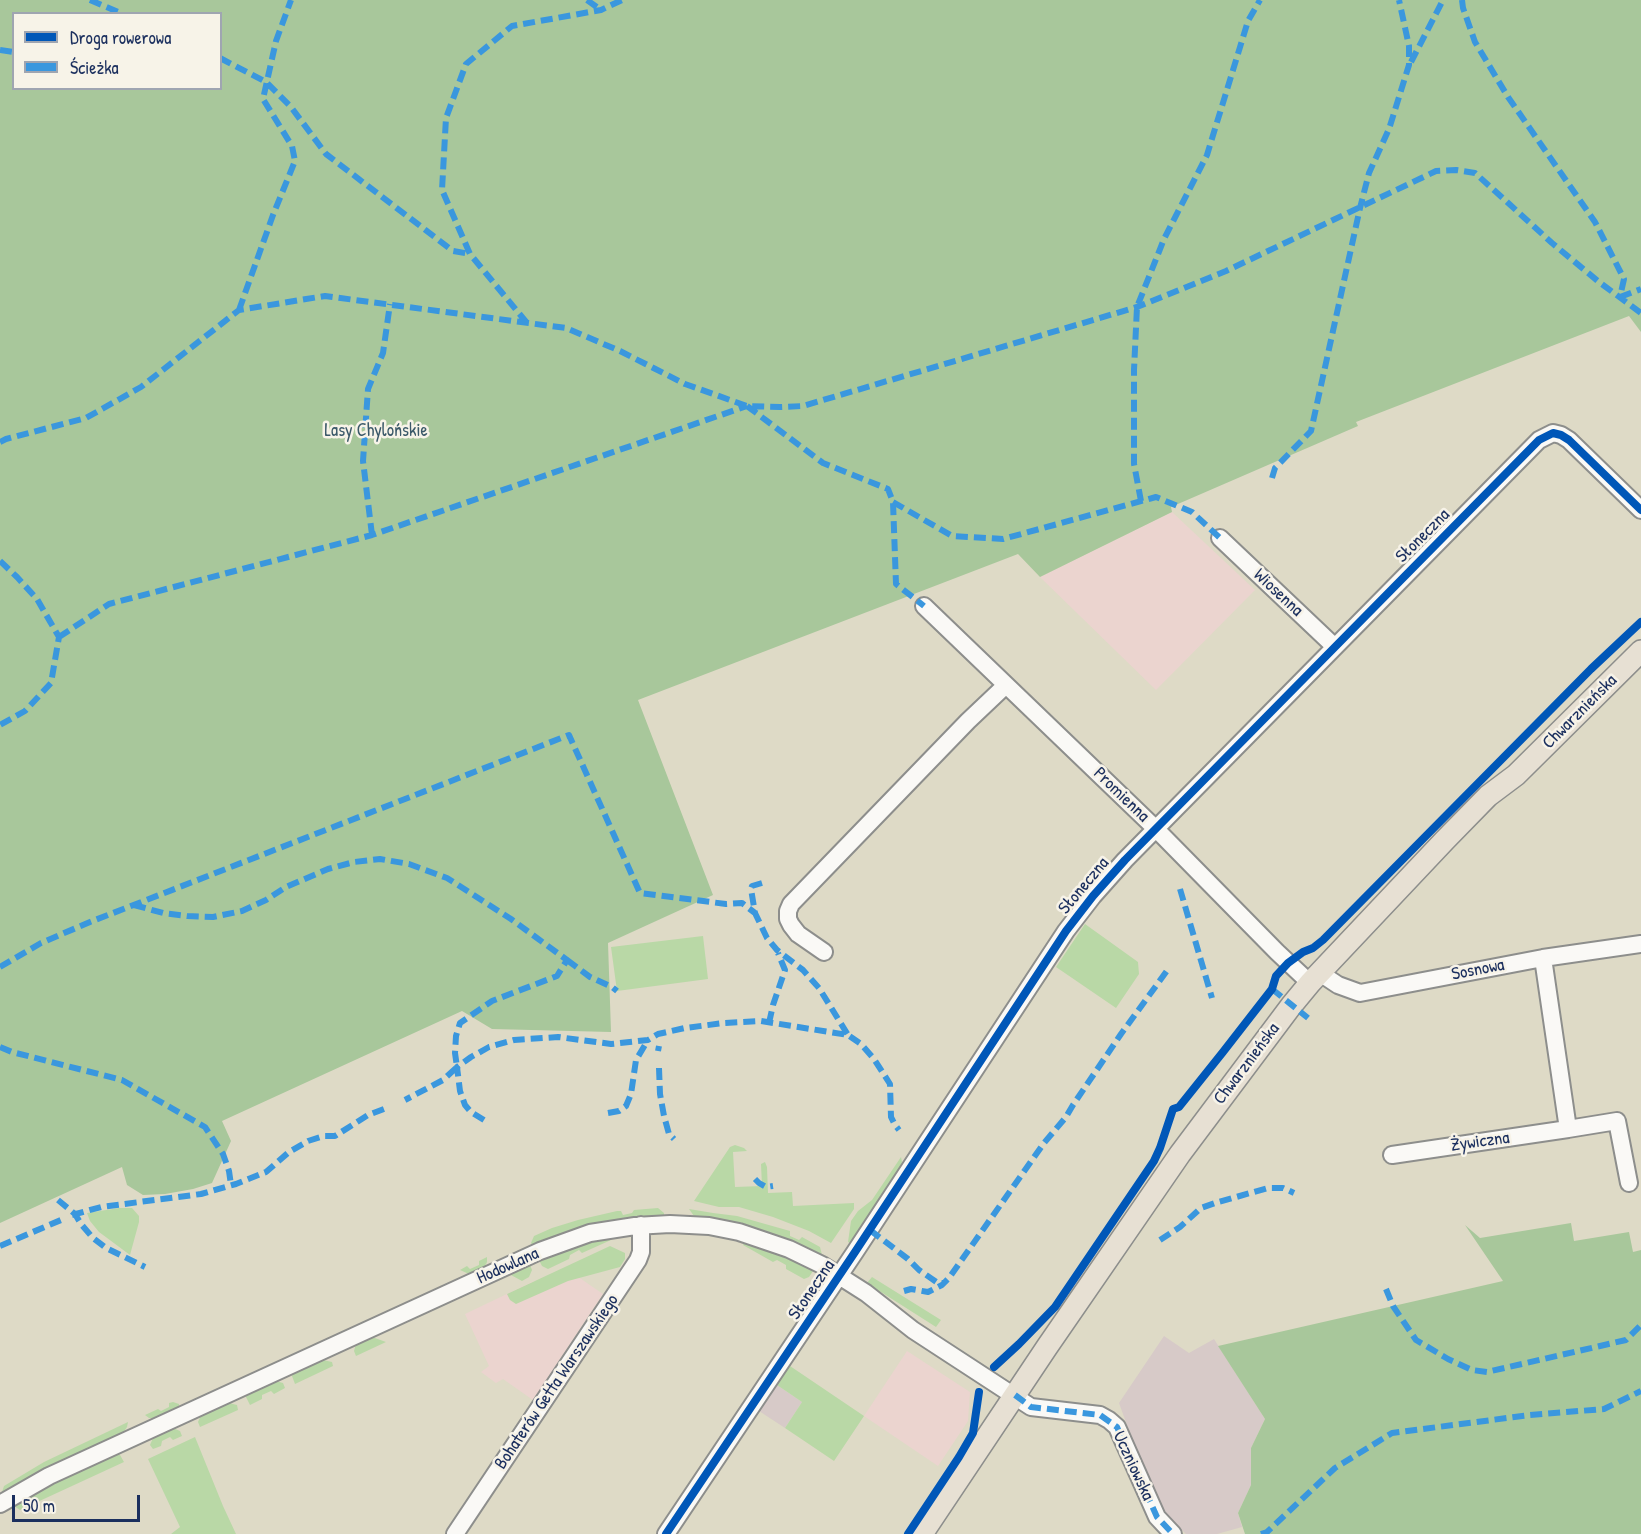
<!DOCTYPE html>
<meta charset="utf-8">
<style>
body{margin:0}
#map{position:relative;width:1641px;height:1534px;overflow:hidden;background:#dedac6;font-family:"Patrick Hand",sans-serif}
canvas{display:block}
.legend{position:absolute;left:12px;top:12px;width:210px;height:78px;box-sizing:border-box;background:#f7f3e8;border:2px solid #9fa5b1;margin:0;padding:8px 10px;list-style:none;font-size:18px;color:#1b2f5e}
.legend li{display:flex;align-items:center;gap:12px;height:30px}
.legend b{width:30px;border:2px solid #9fa5b1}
.scale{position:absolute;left:12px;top:1495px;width:128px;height:27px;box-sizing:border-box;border:3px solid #1b2f5e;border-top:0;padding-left:8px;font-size:18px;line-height:21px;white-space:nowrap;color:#1b2f5e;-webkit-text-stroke:4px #f7f3e8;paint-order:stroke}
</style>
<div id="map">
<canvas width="1641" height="1534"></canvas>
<ul class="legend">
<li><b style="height:8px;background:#0057b8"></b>Droga rowerowa</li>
<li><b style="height:8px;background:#3a97de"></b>Ścieżka</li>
</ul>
<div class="scale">50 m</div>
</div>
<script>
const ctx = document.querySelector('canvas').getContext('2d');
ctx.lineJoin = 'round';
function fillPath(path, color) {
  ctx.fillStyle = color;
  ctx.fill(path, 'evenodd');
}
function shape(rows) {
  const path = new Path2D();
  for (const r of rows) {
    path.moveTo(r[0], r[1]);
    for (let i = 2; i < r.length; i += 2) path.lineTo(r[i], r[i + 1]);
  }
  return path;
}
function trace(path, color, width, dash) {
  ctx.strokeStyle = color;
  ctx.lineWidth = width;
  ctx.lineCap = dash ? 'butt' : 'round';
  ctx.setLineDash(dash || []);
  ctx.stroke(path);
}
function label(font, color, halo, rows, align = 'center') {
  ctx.font = font + ' "Patrick Hand",sans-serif';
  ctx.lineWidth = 5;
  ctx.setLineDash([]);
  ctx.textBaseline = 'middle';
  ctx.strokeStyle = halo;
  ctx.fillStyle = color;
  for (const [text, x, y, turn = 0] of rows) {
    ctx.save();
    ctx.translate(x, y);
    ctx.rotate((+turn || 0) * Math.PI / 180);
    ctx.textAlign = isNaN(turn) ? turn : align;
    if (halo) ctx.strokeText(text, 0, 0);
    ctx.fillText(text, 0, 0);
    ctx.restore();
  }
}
const built = shape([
 [1172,512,1255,590,1156,690,1040,577],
 [568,1270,603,1294,533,1400,503,1379,496,1383,481,1372,489,1366,465,1314,532,1282],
 [907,1351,970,1392,968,1421,938,1466,864,1416]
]);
const industrial = shape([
 [1164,1336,1189,1353,1214,1339,1265,1419,1251,1448,1251,1485,1238,1513,1242,1527,1217,1534,1186,1534,1156,1505,1119,1403],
 [777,1385,802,1402,785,1428,759,1411]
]);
const green = shape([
 [1085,924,1138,962,1139,974,1116,1008,1056,967],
 [703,936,708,979,617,991,611,947],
 [735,1145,744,1148,747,1151,733,1152,735,1187,762,1186,761,1164,765,1162,767,1167,768,1193,792,1192,793,1206,854,1203,854,1209,831,1243,809,1231,773,1217,739,1207,719,1207,694,1201,730,1147],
 [901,1157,902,1162,899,1171,852,1244,848,1242,851,1221,858,1211,872,1200],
 [119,1208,132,1208,139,1216,139,1222,130,1255,99,1232,90,1221,87,1213],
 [658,1208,664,1213,664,1215,623,1218,581,1227,532,1245,531,1243,534,1236,552,1228,578,1220,617,1211,621,1211,623,1215,632,1213,634,1210],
 [689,1209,713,1213,737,1216,790,1231,790,1236,799,1240,802,1237,820,1247,822,1255,792,1241,762,1230,728,1221,694,1216],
 [609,1238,611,1240,582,1253,579,1250,570,1255,569,1259,548,1269,542,1266,539,1260,578,1245],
 [744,1243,764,1248,787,1258,813,1271,809,1277,804,1279,786,1269,786,1265,777,1260,773,1262,743,1245],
 [610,1246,625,1253,625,1259,620,1267,568,1281,516,1304,510,1300,507,1294],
 [487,1257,487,1262,485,1266,469,1274,460,1270,467,1266,470,1269,479,1265,479,1261],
 [528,1265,530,1265,532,1270,529,1277,522,1281,511,1275,511,1273],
 [872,1277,941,1320,936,1327,881,1292,866,1284],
 [372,1337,386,1342,356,1356,354,1351,356,1344],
 [323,1360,332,1362,333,1366,295,1384,292,1376,293,1373],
 [790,1366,864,1416,834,1461,785,1428,802,1402,777,1385],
 [276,1381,283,1383,285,1388,274,1394,271,1391,262,1395,262,1399,250,1405,246,1397,246,1395],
 [173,1402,179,1404,179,1408,157,1418,149,1418,145,1415,158,1409,161,1411,169,1407,169,1403],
 [229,1403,237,1405,238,1410,200,1427,198,1422,201,1415],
 [128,1422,127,1427,123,1433,3,1493,2,1492,4,1486,44,1462],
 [173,1428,180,1431,182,1436,173,1440,170,1437,162,1441,161,1446,153,1449,150,1445,153,1438],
 [195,1437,223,1506,236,1534,171,1534,180,1527,148,1459],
 [118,1454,120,1455,124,1462,20,1510,14,1506,50,1485]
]);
const forest = shape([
 [0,0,1641,0,1641,332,1629,316,1356,422,1358,426,1171,507,1172,512,1040,577,1018,554,638,700,713,895,608,943,611,1032,492,1029,462,1011,222,1121,231,1141,212,1183,193,1189,165,1194,143,1195,127,1185,122,1167,0,1223],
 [14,14,220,14,220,88,14,88],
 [1571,1223,1574,1241,1629,1232,1633,1252,1641,1250,1641,1534,1245,1534,1238,1513,1251,1485,1251,1448,1265,1419,1218,1346,1503,1281,1465,1225,1480,1238]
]);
const minor = shape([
 [1220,538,1335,647],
 [924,606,1156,829,1277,952,1310,983],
 [824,952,798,934,791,925,788,919,788,911,791,904,968,721,1006,685],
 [1543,958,1568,1129,1617,1121,1629,1183],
 [1320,973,1338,985,1360,993,1543,958,1641,944],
 [1392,1155,1568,1129],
 [0,1504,49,1476,540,1251,590,1233,635,1226,670,1224,709,1226,739,1232,789,1249,822,1265,866,1293,913,1330,1031,1407,1100,1415,1109,1420,1117,1427,1157,1517,1173,1534],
 [455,1534,638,1260,641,1252,641,1225],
 [666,1534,855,1252,1066,931,1093,896,1125,860,1539,440,1553,433,1561,435,1569,440,1641,510]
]);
const major = shape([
 [922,1534,1047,1347,1180,1154,1291,1006,1310,983,1445,840,1488,796,1516,775,1641,651]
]);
const quiet = shape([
 [90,0,123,14],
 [587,0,601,10],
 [1462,0,1463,8,1475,42,1508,97,1595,222,1624,279,1620,297],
 [0,50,14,52],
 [220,58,266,82,291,107,326,154,453,251,470,254],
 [1411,62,1443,0],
 [1620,297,1641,289],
 [239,310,273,215,295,161,292,146,263,99,276,41,291,0],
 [527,323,470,254,442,190,446,118,466,64,512,26,601,10,622,0],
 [747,406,823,463,888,489,893,502,896,584,924,606],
 [0,442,6,439,86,418,141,387,239,310,325,296,566,328,620,351,685,384,747,406,780,407,803,406,1137,307,1226,271,1436,171,1456,170,1475,173,1495,191,1552,243,1599,282,1641,313],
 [1272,478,1275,468,1311,431,1360,208,1369,173,1389,129,1409,65,1409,46,1399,0],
 [1141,501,1134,464,1134,370,1137,307,1164,239,1207,155,1248,21,1260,0],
 [893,502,952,536,1003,539,1156,497,1192,512,1220,538],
 [372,535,363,461,368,389,383,353,390,304],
 [0,561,17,577,37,599,59,637,51,683,25,711,0,725],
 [59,637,109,604,372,535,747,406],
 [762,883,752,886,751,889,755,913,767,938,777,950,803,970,819,988,848,1035],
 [1180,889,1212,998],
 [134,905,163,913,187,916,213,917,242,911,266,900,286,887,328,869,354,862,380,859,409,864,447,878,511,919,567,960,557,976,492,1001,460,1023,456,1036,455,1053,457,1067,443,1080,405,1100],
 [567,960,590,977,612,987,617,991],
 [0,967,41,943,90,922,569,735,640,893,726,904,742,903,755,913],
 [1272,989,1308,1018],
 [769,1023,773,1005,785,970,778,953],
 [0,1047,12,1052,122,1080,205,1127,223,1154,229,1171,231,1185],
 [658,1051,659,1046],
 [659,1068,660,1094,664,1116,669,1134,674,1139],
 [608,1113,619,1111,626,1106,631,1094,636,1060,648,1040],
 [484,1120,471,1112,465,1105,460,1091,457,1067,471,1057,489,1047,514,1040,558,1037,611,1044,648,1040,658,1034,685,1028,724,1023,761,1021,848,1035,861,1044,874,1059,890,1084,891,1117,895,1125,899,1130],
 [755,1179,759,1183,766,1187,773,1186],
 [58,1200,75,1214,81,1224,93,1238,106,1248,145,1267],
 [72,1215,101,1207,201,1194,236,1184,266,1172,289,1152,308,1141,324,1136,335,1136,368,1115,389,1107],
 [870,1230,908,1259,919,1270,938,1283,944,1283],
 [1160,1240,1180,1227,1201,1208,1215,1203,1268,1188,1283,1188,1294,1193],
 [0,1246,61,1220],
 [1386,1289,1393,1306,1416,1340,1448,1359,1472,1370,1487,1372,1626,1340,1641,1325],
 [904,1291,911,1289,928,1292,942,1285,949,1278,1044,1143,1066,1117,1073,1105,1121,1034,1169,968],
 [1015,1395,1031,1407,1100,1415,1117,1427,1157,1517,1173,1534],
 [1261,1534,1267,1532,1335,1468,1392,1433,1530,1415,1604,1409,1641,1391]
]);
const cycleway = shape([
 [994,1367,1019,1344,1055,1307,1154,1161,1160,1148,1173,1109,1179,1107,1223,1052,1272,989,1276,976,1288,963,1303,952,1313,948,1323,940,1591,669,1641,622],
 [666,1534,855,1252,1066,931,1093,896,1125,860,1539,440,1553,433,1561,435,1569,440,1641,510],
 [908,1534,959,1457,973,1433,979,1392]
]);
const parkNames = [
 ["Lasy Chylońskie",376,431]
];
const streetNames = [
 ["Słoneczna",1423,536,-45],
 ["Wiosenna",1278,593,43],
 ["Chwarznieńska",1580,712,-45],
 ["Promienna",1121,795,44],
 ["Słoneczna",1084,886,-50],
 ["Sosnowa",1478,970,-11],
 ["Chwarznieńska",1247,1064,-53],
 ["Żywiczna",1480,1142,-8],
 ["Hodowlana",508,1266,-24],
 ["Słoneczna",812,1290,-56],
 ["Bohaterów Getta Warszawskiego",557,1382,-56],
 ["Uczniowska",1133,1466,65]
];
fillPath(built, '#ebd4cf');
fillPath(industrial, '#d7cac8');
fillPath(green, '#b9d8a6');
fillPath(forest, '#a8c79b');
trace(minor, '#8d8e8c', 20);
trace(major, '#8d8e8c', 24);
trace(minor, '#faf9f6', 16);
trace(major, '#e7e0d3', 21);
trace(quiet, '#3a97de', 6, [12, 6]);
trace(cycleway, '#0057b8', 8);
label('18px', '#3b5969', '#f7f3e8', parkNames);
label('18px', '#1b2f5e', '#f7f3e8', streetNames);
</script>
